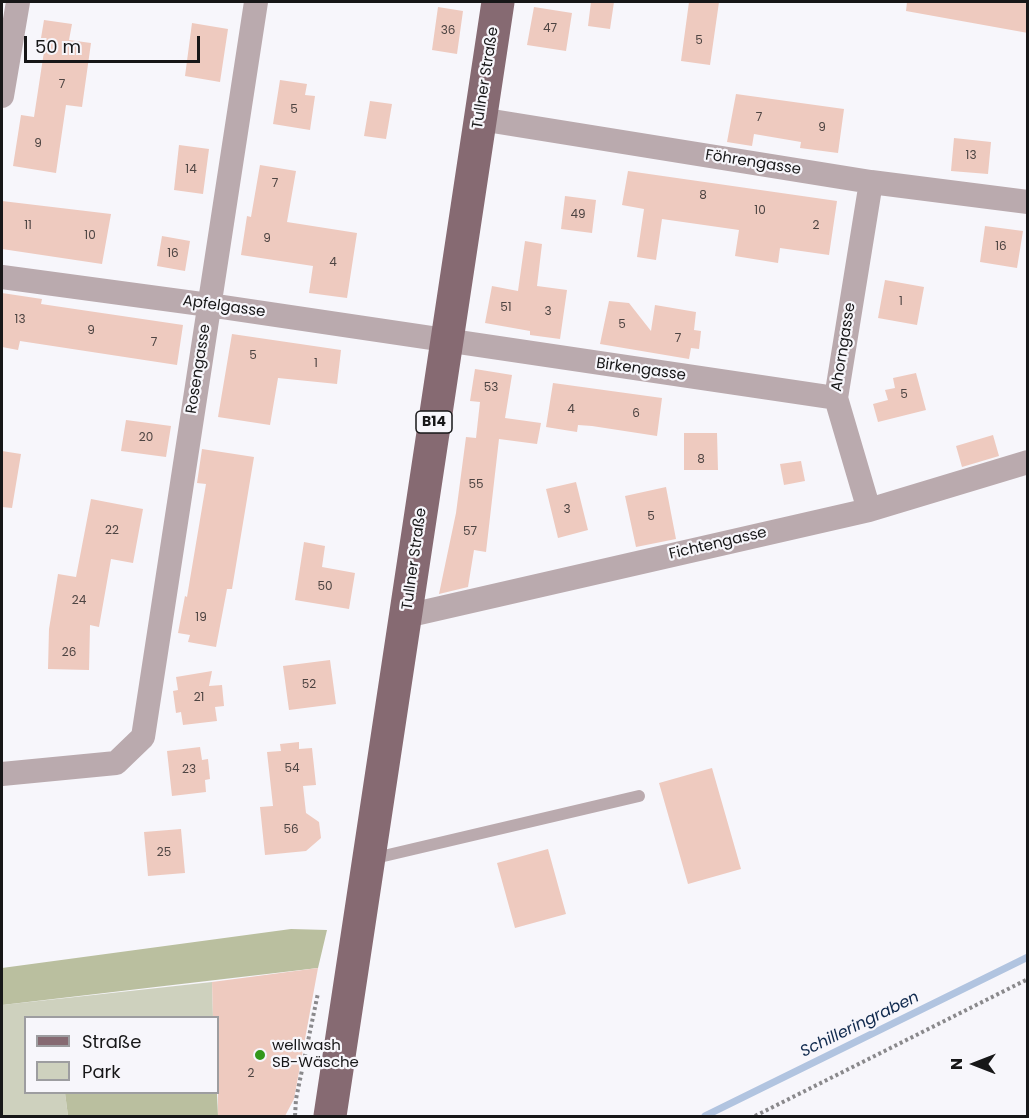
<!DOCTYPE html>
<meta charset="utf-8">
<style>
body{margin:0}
#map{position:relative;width:1029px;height:1118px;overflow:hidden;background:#f7f6fb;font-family:Poppins,sans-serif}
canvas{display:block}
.frame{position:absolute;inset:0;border:3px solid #171718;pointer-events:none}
.legend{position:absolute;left:24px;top:1016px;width:195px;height:78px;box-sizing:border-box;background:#f7f6fb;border:2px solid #9d9da0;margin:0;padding:8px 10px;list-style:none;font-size:18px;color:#171718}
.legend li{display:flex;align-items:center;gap:12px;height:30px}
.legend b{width:30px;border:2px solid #9d9da0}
.north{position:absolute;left:945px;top:1034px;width:60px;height:60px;-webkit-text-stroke:4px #f7f6fb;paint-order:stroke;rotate:270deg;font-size:16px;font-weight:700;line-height:24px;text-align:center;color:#171718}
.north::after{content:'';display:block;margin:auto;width:21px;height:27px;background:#171718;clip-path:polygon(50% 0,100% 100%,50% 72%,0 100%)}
.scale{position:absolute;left:24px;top:36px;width:176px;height:27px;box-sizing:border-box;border:3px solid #171718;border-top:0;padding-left:8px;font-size:18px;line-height:21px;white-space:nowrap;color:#171718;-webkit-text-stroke:4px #f7f6fb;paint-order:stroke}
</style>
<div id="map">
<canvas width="1029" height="1118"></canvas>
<div class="frame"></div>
<ul class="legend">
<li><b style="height:8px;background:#866a72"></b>Straße</li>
<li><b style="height:16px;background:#ced1be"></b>Park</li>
</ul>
<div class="north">N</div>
<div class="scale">50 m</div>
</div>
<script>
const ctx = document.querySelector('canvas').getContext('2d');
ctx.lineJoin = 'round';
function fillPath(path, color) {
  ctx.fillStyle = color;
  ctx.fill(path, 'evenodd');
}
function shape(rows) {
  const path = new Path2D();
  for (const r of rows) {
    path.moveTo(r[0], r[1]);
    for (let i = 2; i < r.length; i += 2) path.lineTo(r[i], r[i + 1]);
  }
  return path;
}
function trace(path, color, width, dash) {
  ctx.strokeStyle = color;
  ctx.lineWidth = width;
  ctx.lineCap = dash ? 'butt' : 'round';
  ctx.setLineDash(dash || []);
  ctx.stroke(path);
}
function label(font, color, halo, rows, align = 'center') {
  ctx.font = font + ' Poppins,sans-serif';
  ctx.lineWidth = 4.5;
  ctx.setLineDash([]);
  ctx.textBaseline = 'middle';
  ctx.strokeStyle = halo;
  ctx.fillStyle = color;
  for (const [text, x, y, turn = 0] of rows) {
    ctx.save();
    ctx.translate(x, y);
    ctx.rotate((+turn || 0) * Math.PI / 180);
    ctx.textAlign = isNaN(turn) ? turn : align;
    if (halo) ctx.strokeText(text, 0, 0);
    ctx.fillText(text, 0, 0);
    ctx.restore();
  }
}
const green = shape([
 [212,982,213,1017,26,1018,26,1092,65,1093,68,1116,2,1116,2,1005]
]);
const forest = shape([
 [291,929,327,930,318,968,2,1005,2,968],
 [65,1093,217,1093,218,1116,68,1116]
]);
const stream = shape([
 [705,1116,1028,957]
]);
const building = shape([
 [591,2,614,2,610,29,588,26],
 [689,2,719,2,710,65,681,61],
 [907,2,1028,2,1028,33,906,11],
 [438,7,463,11,457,54,432,50],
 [534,7,572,13,566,51,527,45],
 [44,20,72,24,69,40,91,43,82,107,66,105,56,173,13,166,21,115,34,117,45,45,40,44],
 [192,23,228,29,220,82,185,76],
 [280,80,307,84,305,95,315,96,310,130,273,124],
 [736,94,844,109,838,153,800,148,801,142,754,134,752,146,727,142],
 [370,101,392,104,386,139,364,136],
 [954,138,991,142,988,174,951,171],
 [179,145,209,149,203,194,174,190],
 [260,165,296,171,287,222,357,233,347,298,309,293,313,266,241,255,247,216,251,217],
 [628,171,837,201,829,255,780,248,778,263,735,256,739,230,662,219,656,260,637,257,644,209,622,205],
 [565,196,596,200,592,233,561,229],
 [2,201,111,214,102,264,2,249],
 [985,226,1023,231,1017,268,980,262],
 [162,236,190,241,185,271,157,266],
 [525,241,542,244,537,286,567,290,560,339,530,335,530,331,485,323,492,286,518,291],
 [885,280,924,287,917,325,878,318],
 [2,293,42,299,41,304,183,325,177,365,20,341,18,350,2,347],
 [609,301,629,303,651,331,655,305,696,312,694,330,701,331,699,349,691,348,689,359,600,344],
 [232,334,341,350,337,384,278,378,270,425,218,417],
 [475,369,512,375,505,418,541,423,537,444,499,439,486,552,474,550,468,587,439,594,456,513,466,437,476,438,480,402,470,401],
 [916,373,926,410,878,422,873,404,888,400,885,390,895,388,893,378],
 [553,383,662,398,657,436,592,426,578,425,577,432,546,427],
 [126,420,171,426,166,457,121,451],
 [684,433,717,433,718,470,684,470],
 [993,435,999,456,962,467,956,446],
 [202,449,254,457,232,589,227,589,216,647,188,642,190,635,178,633,185,596,187,597,206,484,197,483],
 [2,451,21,454,12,508,2,507],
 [801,461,805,481,784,485,780,464],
 [576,482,588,530,558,538,546,489],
 [666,487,676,539,636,547,625,496],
 [91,499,143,509,133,563,111,559,99,627,90,625,89,670,48,669,49,629,58,574,76,577],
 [304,542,325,546,322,567,355,573,349,609,295,600],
 [330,660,336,704,289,710,283,666],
 [212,671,209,686,222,685,224,706,215,707,217,721,183,725,181,712,176,713,173,691,178,690,176,677],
 [299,742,299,749,312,748,316,785,303,786,306,813,319,822,321,838,306,851,265,855,260,807,273,806,267,752,281,751,280,744],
 [200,747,202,760,208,759,210,779,205,780,206,792,172,796,167,751],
 [712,768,741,869,688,884,659,783],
 [181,829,185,873,148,876,144,832],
 [548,849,566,914,515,928,497,863],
 [318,968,294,1099,285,1116,218,1116,218,1017,213,1017,212,982]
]);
const path = shape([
 [295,1116,296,1099,318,993],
 [755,1116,1028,979]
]);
const service = shape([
 [371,859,639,796]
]);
const minor = shape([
 [2,96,18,2],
 [480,119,871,182,1028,202],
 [2,277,209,305,836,398],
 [869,510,836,398,871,182],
 [406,616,869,510,1028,462],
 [2,774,116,763,143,737,256,2]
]);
const primary = shape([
 [330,1116,498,2]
]);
const markers = [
 [260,1055,6,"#33971a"]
];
const numberNames = [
 ["47",550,29],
 ["36",448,31],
 ["5",699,41],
 ["7",62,85],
 ["5",294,110],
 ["7",759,118],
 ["9",822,128],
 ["9",38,144],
 ["13",971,156],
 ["14",191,170],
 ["7",275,184],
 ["8",703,196],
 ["10",760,211],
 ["49",578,215],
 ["11",28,226],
 ["2",816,226],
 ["10",90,236],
 ["9",267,239],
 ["16",1001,247],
 ["16",173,254],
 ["4",333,263],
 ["1",901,302],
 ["51",506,308],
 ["3",548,312],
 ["13",20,320],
 ["5",622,325],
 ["9",91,331],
 ["7",678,339],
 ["7",154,343],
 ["5",253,356],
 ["1",316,364],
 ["53",491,388],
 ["5",904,395],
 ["4",571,410],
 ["6",636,414],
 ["20",146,438],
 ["8",701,460],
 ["55",476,485],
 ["3",567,510],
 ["5",651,517],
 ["22",112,531],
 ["57",470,532],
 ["50",325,587],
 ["24",79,601],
 ["19",201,618],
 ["26",69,653],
 ["52",309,685],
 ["21",199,698],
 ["54",292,769],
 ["23",189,770],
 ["56",291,830],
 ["25",164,853],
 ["2",251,1074]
];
const shields = [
 [434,422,36]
];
const shieldNames = [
 ["B14",434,422]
];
const streetNames = [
 ["Tullner Straße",486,78,-81],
 ["Föhrengasse",753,163,9],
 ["Apfelgasse",224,307,8],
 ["Ahorngasse",844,347,-81],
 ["Rosengasse",199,369,-81],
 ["Birkengasse",641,370,8],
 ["Fichtengasse",718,544,-13],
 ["Tullner Straße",415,559,-82]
];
const poiNames = [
 ["wellwash",272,1046],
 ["SB-Wäsche",272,1063]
];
const waterNames = [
 ["Schilleringraben",860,1025,-26]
];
fillPath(green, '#ced1be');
fillPath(forest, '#babf9f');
trace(stream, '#b1c4e0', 7);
fillPath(building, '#eecabf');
trace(path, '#8a898c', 4, [3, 3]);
trace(service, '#baaaae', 12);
trace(minor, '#baaaae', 24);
trace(primary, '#866a72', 33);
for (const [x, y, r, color] of markers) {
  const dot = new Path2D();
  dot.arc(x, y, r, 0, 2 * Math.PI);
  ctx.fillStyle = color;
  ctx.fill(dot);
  trace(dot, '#f7f6fb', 2);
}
label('12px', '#4d4442', null, numberNames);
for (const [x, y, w] of shields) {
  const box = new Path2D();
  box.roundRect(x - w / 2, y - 11, w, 22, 4.5);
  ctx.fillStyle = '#f7f6fb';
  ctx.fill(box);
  trace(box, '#171718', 1.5);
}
label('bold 14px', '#171718', null, shieldNames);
label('15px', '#171718', '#f7f6fb', streetNames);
label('15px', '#171718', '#f7f6fb', poiNames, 'left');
label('italic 16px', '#0f294d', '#f7f6fb', waterNames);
</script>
